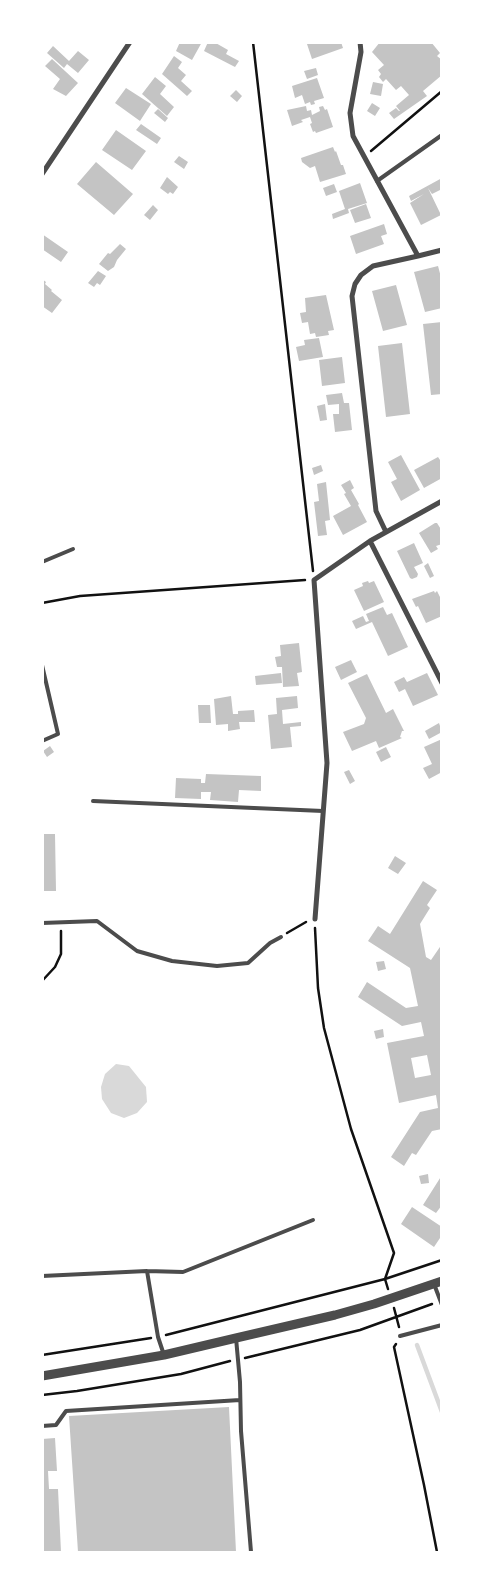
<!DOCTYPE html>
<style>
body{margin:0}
#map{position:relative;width:484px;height:1595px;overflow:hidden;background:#fff;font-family:"Open Sans",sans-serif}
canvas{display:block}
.frame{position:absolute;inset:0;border:44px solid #fff;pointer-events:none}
</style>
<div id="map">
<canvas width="484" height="1595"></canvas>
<div class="frame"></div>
</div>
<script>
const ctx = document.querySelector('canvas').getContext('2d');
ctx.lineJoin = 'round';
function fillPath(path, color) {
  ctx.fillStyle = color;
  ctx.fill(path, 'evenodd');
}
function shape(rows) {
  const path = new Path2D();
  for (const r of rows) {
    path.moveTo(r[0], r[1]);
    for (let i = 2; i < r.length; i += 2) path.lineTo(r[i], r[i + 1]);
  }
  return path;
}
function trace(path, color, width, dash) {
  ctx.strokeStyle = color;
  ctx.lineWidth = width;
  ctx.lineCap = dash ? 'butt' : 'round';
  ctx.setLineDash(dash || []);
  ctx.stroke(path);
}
const water = shape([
 [116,1064,129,1066,146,1087,147,1102,137,1113,124,1118,111,1113,102,1099,101,1087,105,1074]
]);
const stream = shape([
 [417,1345,442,1412]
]);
const building = shape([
 [180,42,202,42,192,60,176,51],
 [208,42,214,42,228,50,226,54,239,61,235,67,204,51],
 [310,42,341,42,343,48,312,59,307,44],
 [380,42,431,42,440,53,437,56,442,60,442,75,423,91,427,96,394,119,389,113,396,108,399,111,400,111,396,106,409,95,401,86,396,90,386,79,383,82,379,77,381,74,378,70,384,65,372,52],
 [53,46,69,61,78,51,89,60,78,73,67,64,64,68,47,53],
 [174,56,182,62,178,68,186,75,181,81,192,91,187,96,162,74],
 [52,59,78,83,66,96,53,89,60,79,45,66],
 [316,68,318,75,307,79,304,71],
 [155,77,166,86,160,94,174,107,167,116,142,94],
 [317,78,324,98,314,101,315,104,311,105,310,102,305,104,302,95,295,98,292,86],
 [373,82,383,84,381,96,370,94],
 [126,88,151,104,140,121,115,103],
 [236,90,242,96,237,102,230,96],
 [372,103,380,108,375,116,367,111],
 [306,106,307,111,311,110,312,115,320,111,319,107,323,106,325,110,327,109,333,127,316,133,315,131,313,132,310,124,312,123,310,117,301,120,303,122,292,126,287,110],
 [158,109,168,118,165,122,154,113],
 [141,124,161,138,157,144,136,130],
 [116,130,146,151,132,170,102,150],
 [333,147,335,152,336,151,341,165,343,165,346,174,320,182,315,166,310,168,302,162,301,158],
 [179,156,188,162,184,169,174,162],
 [96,162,133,194,114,215,77,184],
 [167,177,178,187,173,194,170,192,168,194,160,188],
 [442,178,442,189,432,194,428,188,441,215,421,225,410,203,424,194,411,201,409,196],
 [360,183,367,203,348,209,349,213,333,219,332,214,345,209,339,191],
 [334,184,337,192,326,196,323,188],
 [366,204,371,218,355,223,350,210],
 [153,205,158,210,150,220,144,215],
 [384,224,387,234,381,236,384,244,356,254,350,236],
 [42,234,68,252,61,262,42,249],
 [120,244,126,249,117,260,114,267,108,271,99,264,108,253,110,254],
 [438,266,442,281,442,308,425,312,414,272],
 [98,271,106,276,100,285,97,283,94,287,88,283],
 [42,279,46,282,45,284,52,290,51,291,62,300,52,313,42,306],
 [396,285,407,325,383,331,372,291],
 [326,295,334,330,328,331,329,335,316,337,315,333,310,334,308,322,302,323,300,313,306,312,305,298],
 [442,322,442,394,431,395,423,324],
 [319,338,323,357,299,361,296,347,305,345,304,340],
 [402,343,410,414,386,417,378,346],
 [342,357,345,383,322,386,319,360],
 [342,393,344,403,349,403,352,430,335,432,333,414,339,414,339,404,328,405,326,395],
 [325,404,327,420,320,421,317,406],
 [401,455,420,490,401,501,391,482,397,479,388,462],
 [438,457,442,463,442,478,424,488,414,470],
 [321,465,323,471,314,475,312,468],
 [350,480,354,488,351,490,359,504,358,505,367,522,343,535,333,516,351,506,344,494,346,493,341,485],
 [326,482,330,520,325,521,327,535,318,536,314,502,319,501,317,484],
 [435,523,437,523,442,531,442,544,436,546,438,549,431,553,419,533],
 [414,543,423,563,414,567,418,574,417,577,412,579,410,578,397,551],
 [428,563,434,576,430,578,424,566],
 [368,581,369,583,374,581,384,602,364,611,354,590,363,586,362,583],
 [434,591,435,593,437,591,442,601,442,616,426,623,418,606,416,607,412,599],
 [383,607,387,615,392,613,408,647,388,656,372,622,356,629,352,621,363,616,366,622,369,621,366,614],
 [299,643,302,672,297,673,299,686,283,687,282,667,277,667,275,657,281,656,280,645],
 [351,660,357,672,341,680,335,667],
 [281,673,282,683,256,685,255,676],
 [427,673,438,695,413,706,405,689,399,692,394,682,404,677,407,682],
 [367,674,386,713,393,709,404,731,402,731,400,737,402,738,379,748,376,741,352,751,343,732,364,724,366,718,348,683],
 [231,696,233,714,238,714,238,711,254,710,255,722,239,722,240,729,228,731,228,724,216,725,214,699],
 [297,696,298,708,282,710,283,724,301,722,301,726,290,727,292,747,271,749,268,715,277,714,276,698],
 [198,705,210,705,211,723,199,723],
 [439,723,442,732,429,739,425,731],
 [442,739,442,772,429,779,423,768,432,764,424,747],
 [50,746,54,752,47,757,43,751],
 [386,747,391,757,381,762,376,752],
 [349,770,355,781,350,784,344,772],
 [206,774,261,776,261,791,239,790,238,802,210,800,211,792,201,792,201,799,175,798,176,778,201,779,201,783,205,783],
 [42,834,55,834,56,891,42,891],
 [395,856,406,863,398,874,388,868],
 [423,881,437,890,427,905,430,908,420,924,426,957,431,960,442,944,442,1129,432,1131,416,1155,412,1153,404,1166,391,1157,420,1112,438,1108,436,1095,399,1103,387,1043,424,1036,421,1022,402,1026,358,997,367,982,406,1008,418,1006,410,968,368,941,378,926,390,934],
 [427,1055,431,1075,415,1078,411,1058],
 [384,961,386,969,378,971,376,962],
 [383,1029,384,1037,376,1039,374,1031],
 [428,1174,429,1183,421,1184,419,1176],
 [442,1175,442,1205,436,1213,423,1205],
 [412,1207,442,1227,442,1235,434,1247,401,1224],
 [229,1407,236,1552,78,1552,69,1416],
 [55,1438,57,1471,48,1471,49,1489,58,1489,61,1552,42,1552,42,1439]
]);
const path = shape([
 [253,42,313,571],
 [371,151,442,91],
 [42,603,80,596,305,580],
 [315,928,318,988,324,1028,351,1129,394,1253,385,1279,388,1289],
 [287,933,306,922],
 [42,981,55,967,61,954,61,931],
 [394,1308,399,1327],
 [166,1335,385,1279,442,1260],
 [396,1344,394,1347,424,1485,437,1552],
 [42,1355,151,1338],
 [245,1358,360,1330,432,1304],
 [42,1395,77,1391,181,1374,230,1361]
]);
const service = shape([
 [377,181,442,135],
 [42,562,73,549],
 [42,665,58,734,42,741],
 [93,801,323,811],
 [42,923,97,921,137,951,172,961,217,966,248,963,270,943,281,937],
 [147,1271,183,1272,313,1220],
 [42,1276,147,1271,158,1337,164,1355],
 [434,1284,442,1305],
 [400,1336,442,1325],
 [236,1338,240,1382,241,1431,251,1552],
 [42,1426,56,1425,66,1411,240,1400]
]);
const minor = shape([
 [360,42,361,52,350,113,353,136,418,256,442,250],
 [42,174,130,42],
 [386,532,376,511,352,296,355,284,361,275,373,266,418,256],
 [370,541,442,683],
 [315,919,327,763,314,580,370,541,442,501]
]);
const tertiary = shape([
 [42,1376,164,1355,236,1338,335,1315,374,1304,442,1281]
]);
fillPath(water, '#d9d9d9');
trace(stream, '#d9d9d9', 4.5);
fillPath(building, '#c4c4c4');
trace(path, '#111', 2.5);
trace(service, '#4c4c4c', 4);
trace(minor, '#4c4c4c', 5);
trace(tertiary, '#4c4c4c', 9);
</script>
